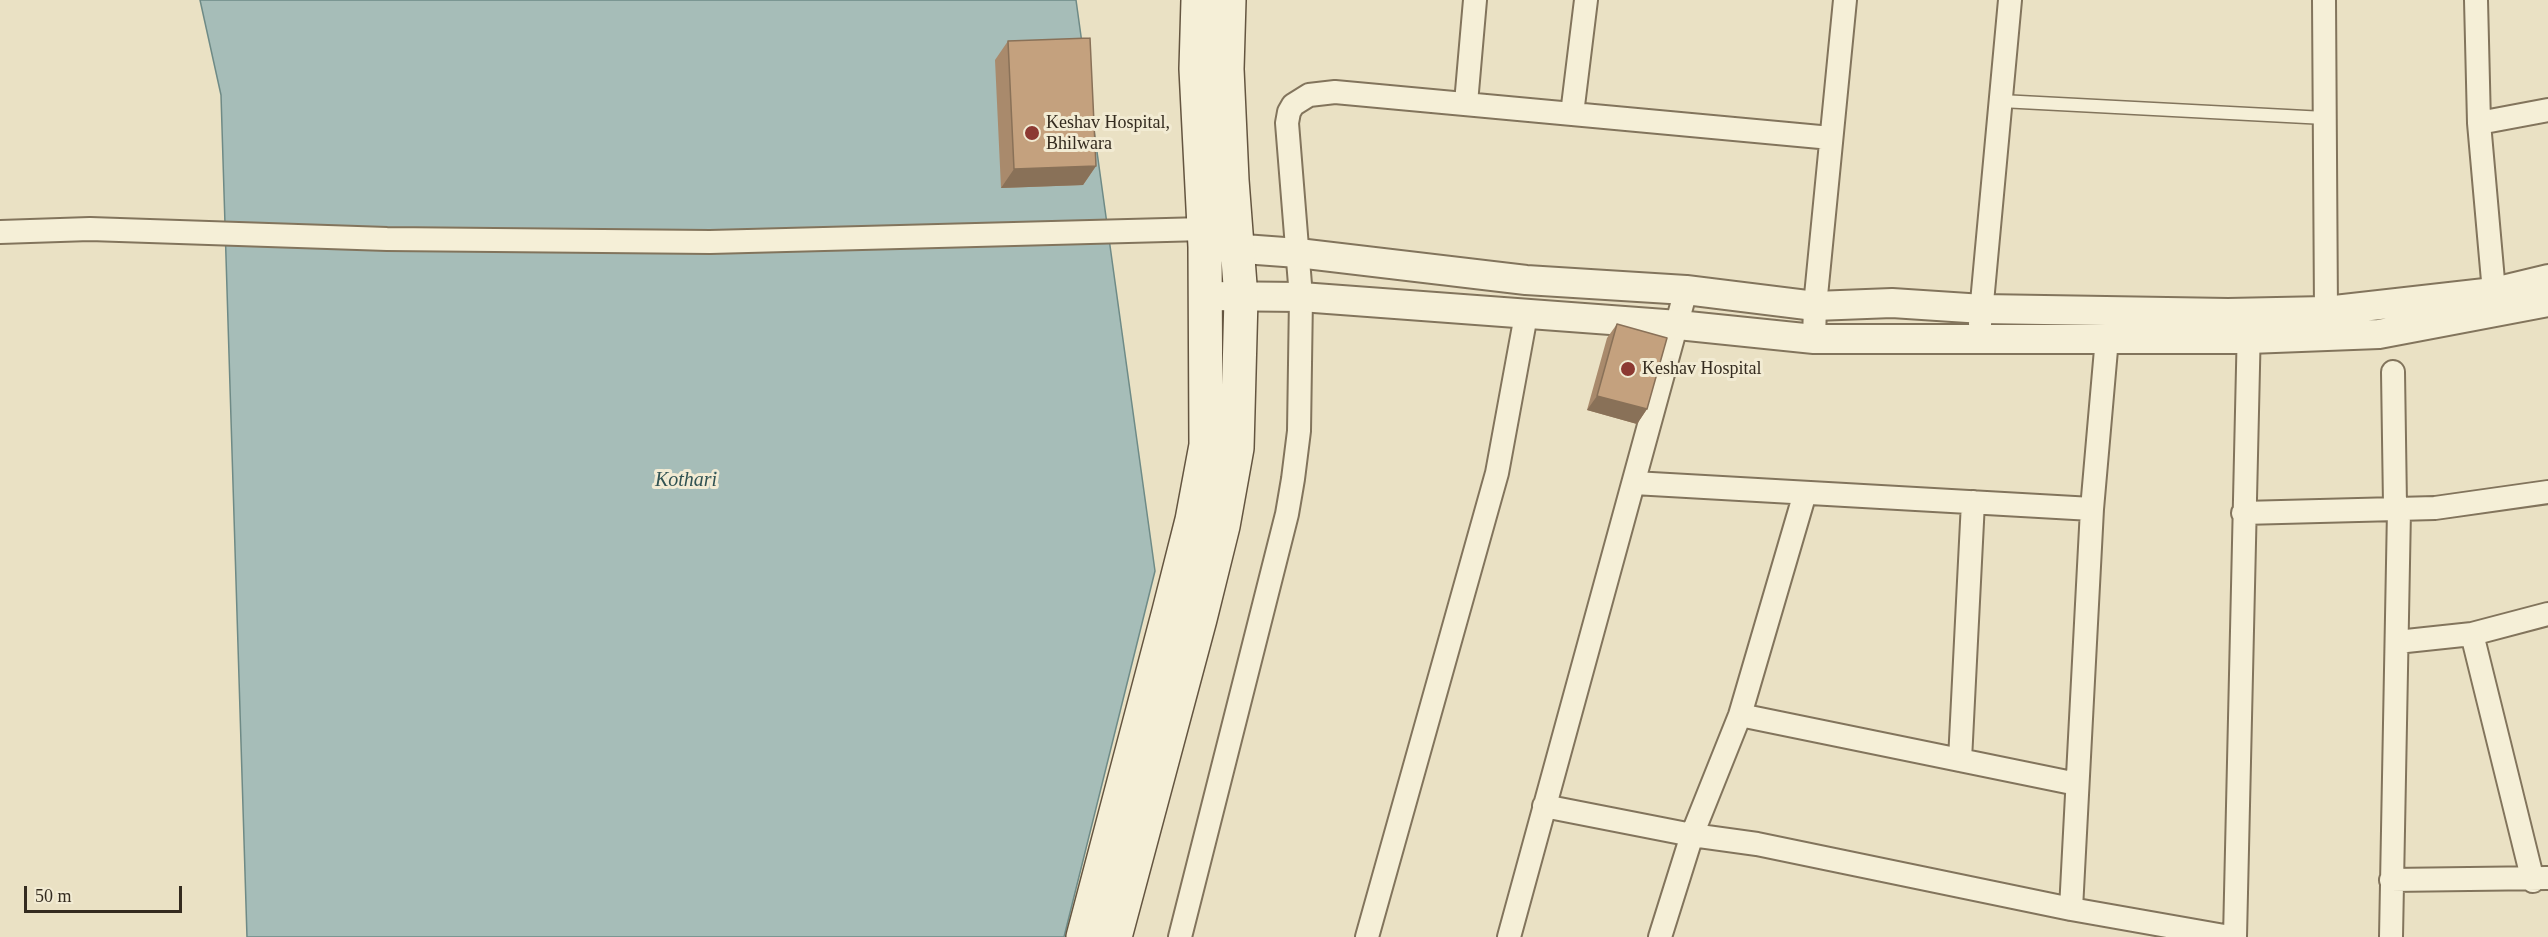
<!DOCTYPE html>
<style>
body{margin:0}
#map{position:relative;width:2548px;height:937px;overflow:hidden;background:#eae1c4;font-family:Georgia,serif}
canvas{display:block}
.scale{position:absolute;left:24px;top:886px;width:158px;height:27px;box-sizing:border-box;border:3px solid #342b1f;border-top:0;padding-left:8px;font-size:18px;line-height:21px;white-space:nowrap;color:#342b1f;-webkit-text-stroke:4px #f2ebd3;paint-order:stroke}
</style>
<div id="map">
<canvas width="2548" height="937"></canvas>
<div class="scale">50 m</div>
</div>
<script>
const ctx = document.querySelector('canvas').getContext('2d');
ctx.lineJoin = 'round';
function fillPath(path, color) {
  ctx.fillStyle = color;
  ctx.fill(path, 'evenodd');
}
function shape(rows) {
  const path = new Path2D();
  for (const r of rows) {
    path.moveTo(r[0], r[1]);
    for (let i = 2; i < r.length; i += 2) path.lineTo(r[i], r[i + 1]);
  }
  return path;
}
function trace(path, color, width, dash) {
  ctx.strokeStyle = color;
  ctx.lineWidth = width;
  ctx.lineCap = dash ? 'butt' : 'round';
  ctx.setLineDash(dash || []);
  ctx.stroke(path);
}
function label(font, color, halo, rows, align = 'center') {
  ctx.font = font + ' Georgia,serif';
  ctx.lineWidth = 6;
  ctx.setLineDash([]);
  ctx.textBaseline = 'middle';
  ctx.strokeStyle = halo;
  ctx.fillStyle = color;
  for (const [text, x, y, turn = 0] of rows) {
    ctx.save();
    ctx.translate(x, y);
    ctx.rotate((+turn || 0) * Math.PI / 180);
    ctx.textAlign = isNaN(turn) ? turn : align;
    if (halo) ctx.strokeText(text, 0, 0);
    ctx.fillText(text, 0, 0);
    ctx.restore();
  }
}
const water = shape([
 [200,0,1076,0,1155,571,1064,937,247,937,221,95,200,0]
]);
const service = shape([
 [2001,101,2325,118]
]);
const minor = shape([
 [2324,0,2326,311],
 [2476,0,2479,123,2494,292],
 [1466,103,1475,0],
 [1572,114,1586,0],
 [2479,123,2548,110],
 [0,232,90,229,387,239,710,242,1204,229],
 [1980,324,2010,0],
 [1814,339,1815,306,1845,0],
 [1634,483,2092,509],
 [2243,513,2435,508,2548,492],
 [2472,634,2533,881],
 [2397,642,2472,634,2548,614],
 [1740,715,2077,784],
 [1960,760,1973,502],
 [1544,806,1692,835,1757,844,2071,909,2230,937],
 [2391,880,2547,878],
 [2071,909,2092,509,2107,338],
 [1180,937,1287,514,1293,479,1299,431,1301,297,1287,123,1289,112,1293,105,1309,95,1335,92,1831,138],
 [1367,937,1497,473,1526,315],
 [1509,937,1686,290],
 [1660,937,1692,835,1740,715,1805,493],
 [2235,937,2249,324],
 [2391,937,2399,510,2395,505,2393,372]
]);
const tertiary = shape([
 [1216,247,1298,253,1526,280,1686,290,1815,306,1892,303,1983,309,2228,313,2326,311,2494,292,2548,279],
 [1206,296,1301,297,1678,325,1814,339,2249,339,2379,334,2548,302]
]);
const secondary = shape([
 [1083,937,1169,611,1192,520,1206,445,1205,247,1196,69,1198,0],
 [1115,937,1200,619,1223,526,1237,448,1241,298,1232,180,1227,69,1229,0]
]);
const wall = shape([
 [1008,41,1096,166,1083,185,1001,188,995,60],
 [1617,324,1647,409,1637,424,1587,410,1607,338]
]);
const shadedWall = shape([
 [1096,166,1083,185,1001,188,1014,169],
 [1597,396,1647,409,1637,424,1587,410]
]);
const building = shape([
 [1090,38,1096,166,1014,169,1008,41,1090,38],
 [1617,324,1667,338,1647,409,1597,396,1617,324]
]);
const markers = [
 [1032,133,8,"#8c3932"],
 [1628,369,8,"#8c3932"]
];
const poiNames = [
 ["Keshav Hospital,",1046,123],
 ["Bhilwara",1046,144],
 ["Keshav Hospital",1642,369]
];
const waterNames = [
 ["Kothari",686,481]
];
fillPath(water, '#a6bdb8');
trace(water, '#6e8a86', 1.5);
trace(service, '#82745c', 15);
trace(minor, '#82745c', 26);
trace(tertiary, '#82745c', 32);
trace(secondary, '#645540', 36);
trace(service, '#f5efd7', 12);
trace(minor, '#f5efd7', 22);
trace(tertiary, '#f5efd7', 28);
trace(secondary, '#f5efd7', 33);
fillPath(wall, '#a98a6c');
fillPath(shadedWall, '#897158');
fillPath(building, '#c4a17e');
trace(building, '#897158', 1.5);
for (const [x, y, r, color] of markers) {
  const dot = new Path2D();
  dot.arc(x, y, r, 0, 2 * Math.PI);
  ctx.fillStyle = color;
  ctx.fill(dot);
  trace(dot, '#f2ebd3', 2);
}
label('18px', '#342b1f', '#f2ebd3', poiNames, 'left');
label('italic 20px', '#305252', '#f2ebd3', waterNames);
</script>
